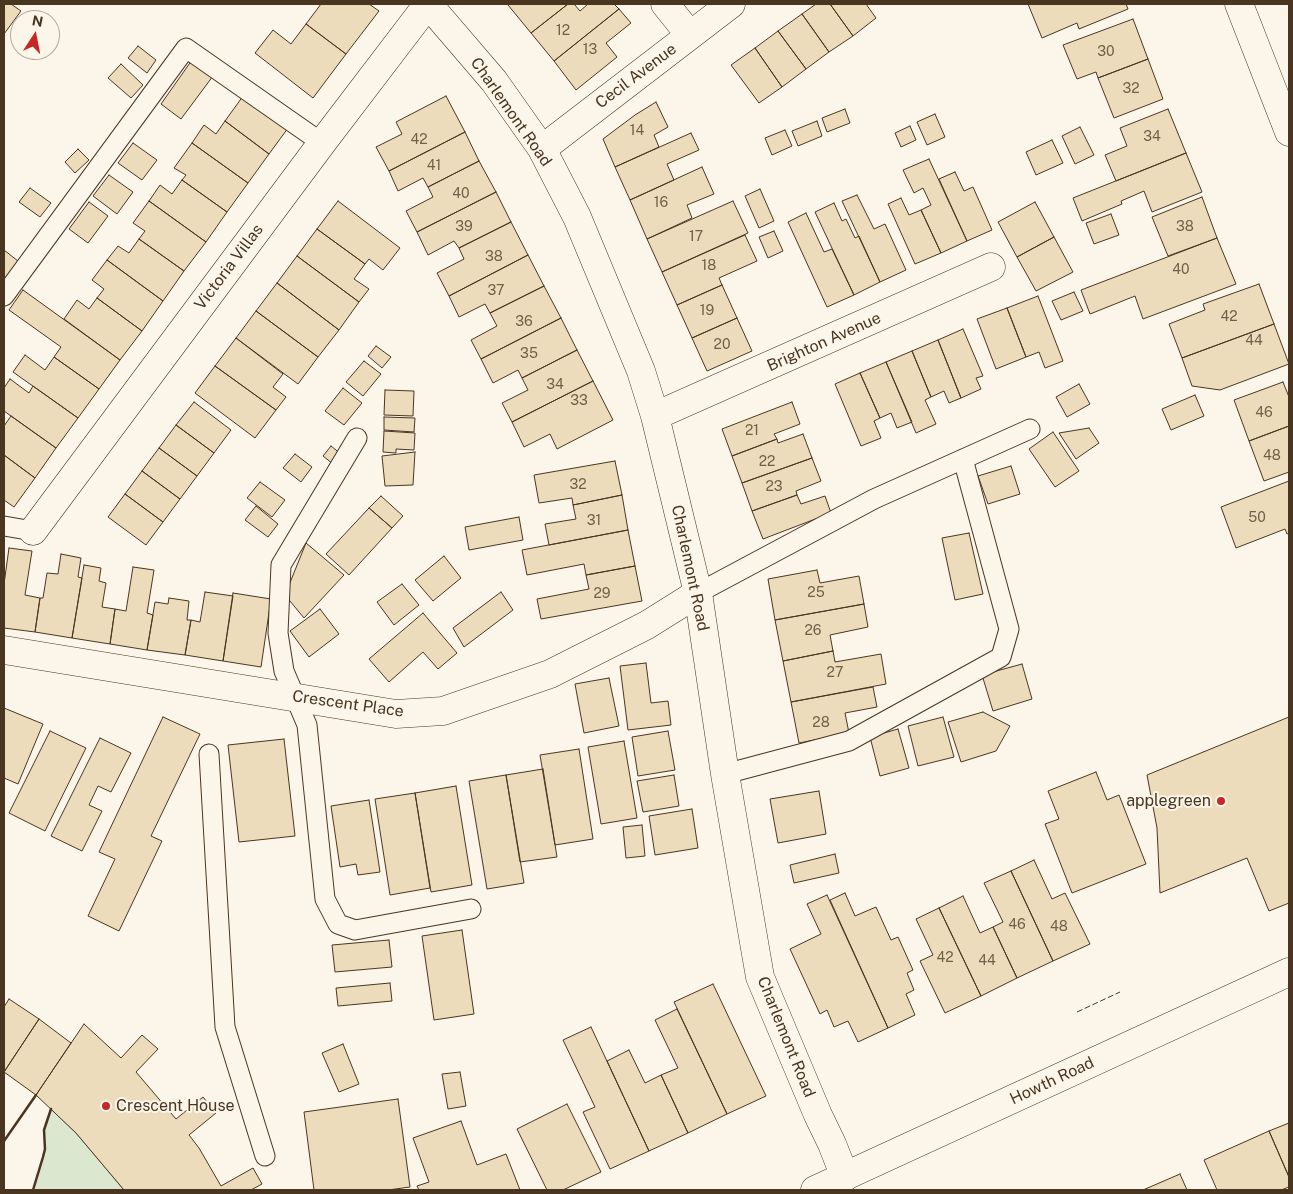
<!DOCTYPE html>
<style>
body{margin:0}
#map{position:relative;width:1293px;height:1194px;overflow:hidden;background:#fbf6e9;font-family:"Public Sans",sans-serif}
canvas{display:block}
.frame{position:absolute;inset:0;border:5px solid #4a3520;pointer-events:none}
.north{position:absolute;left:10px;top:10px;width:50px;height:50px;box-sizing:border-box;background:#fbf6e9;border:1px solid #b4a999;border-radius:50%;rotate:11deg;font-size:14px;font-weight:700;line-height:20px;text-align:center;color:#4a3520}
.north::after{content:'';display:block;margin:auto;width:18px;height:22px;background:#c62828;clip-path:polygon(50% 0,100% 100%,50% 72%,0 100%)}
</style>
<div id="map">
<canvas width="1293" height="1194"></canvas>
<div class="frame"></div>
<div class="north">N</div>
</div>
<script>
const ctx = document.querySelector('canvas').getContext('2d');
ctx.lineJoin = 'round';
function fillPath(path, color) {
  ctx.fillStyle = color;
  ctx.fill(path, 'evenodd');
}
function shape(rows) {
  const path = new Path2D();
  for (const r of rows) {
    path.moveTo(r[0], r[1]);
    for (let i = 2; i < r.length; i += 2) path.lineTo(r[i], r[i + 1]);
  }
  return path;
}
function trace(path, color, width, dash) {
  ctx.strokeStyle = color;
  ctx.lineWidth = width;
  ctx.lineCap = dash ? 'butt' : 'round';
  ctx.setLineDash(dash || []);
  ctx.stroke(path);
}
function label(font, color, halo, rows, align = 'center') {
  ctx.font = font + ' "Public Sans",sans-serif';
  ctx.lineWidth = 4;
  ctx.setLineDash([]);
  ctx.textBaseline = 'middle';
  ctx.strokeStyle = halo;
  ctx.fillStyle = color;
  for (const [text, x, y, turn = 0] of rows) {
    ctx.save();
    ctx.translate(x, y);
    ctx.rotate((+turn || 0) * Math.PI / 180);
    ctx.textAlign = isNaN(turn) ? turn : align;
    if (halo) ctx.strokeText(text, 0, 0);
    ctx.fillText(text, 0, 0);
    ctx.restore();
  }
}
const green = shape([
 [51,1109,76,1133,124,1190,33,1190,43,1157,45,1149,44,1130,51,1109]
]);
const building = shape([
 [4,4,11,4,21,11,4,34,4,4],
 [321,4,369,4,379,11,346,54,306,24,321,4],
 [510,4,568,4,531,33,508,5,510,4],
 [568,4,574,4,580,11,588,4,614,4,619,9,554,61,531,33,568,4],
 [816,4,830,4,853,36,829,52,802,14,816,4],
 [830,4,866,4,876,18,853,36,830,4],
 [1028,4,1126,4,1128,9,1079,29,1077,23,1042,38,1028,4],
 [619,9,631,23,606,43,617,57,576,90,554,61,619,9],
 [802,14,829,52,806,69,778,31,802,14],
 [1133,19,1148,59,1098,78,1096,72,1077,79,1063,45,1133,19],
 [306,24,346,54,313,98,255,53,273,30,291,44,306,24],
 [778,31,806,69,782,87,755,48,778,31],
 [138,46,156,60,147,73,128,58,138,46],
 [755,48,782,87,759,103,731,65,755,48],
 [1148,59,1163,99,1114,118,1098,78,1148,59],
 [192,60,213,76,181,119,161,104,192,60],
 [121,64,143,85,131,98,108,78,121,64],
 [246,92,291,124,269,154,225,121,246,92],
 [446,96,465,132,389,171,376,147,402,134,396,122,446,96],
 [656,102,668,127,654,135,659,147,615,167,603,139,635,115,656,102],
 [845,109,850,123,827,132,822,118,845,109],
 [1168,109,1186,153,1116,181,1105,155,1127,146,1120,128,1168,109],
 [935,114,945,137,927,145,917,122,935,114],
 [225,121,269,154,248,183,192,143,204,125,216,134,225,121],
 [817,121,822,136,798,146,792,131,817,121],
 [910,126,916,140,901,147,895,133,910,126],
 [1080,127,1094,155,1075,164,1062,136,1080,127],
 [785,130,792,146,772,155,765,138,785,130],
 [465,132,479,161,428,187,423,178,398,191,389,171,465,132],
 [691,133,699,150,667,164,674,180,630,200,615,167,691,133],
 [1052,140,1063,163,1036,175,1026,152,1052,140],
 [133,143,157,160,142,180,118,163,133,143],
 [192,143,248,183,227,212,182,180,186,175,174,168,192,143],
 [78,149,89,160,75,173,65,162,78,149],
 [1186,153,1202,192,1152,212,1144,191,1121,201,1122,204,1082,221,1073,198,1186,153],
 [929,159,967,241,941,253,921,210,931,205,923,188,914,193,903,170,929,159],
 [479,161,496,192,417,232,406,211,433,197,428,187,479,161],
 [702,167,714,194,687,205,692,218,647,239,630,200,702,167],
 [955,172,964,191,973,187,992,230,967,241,939,179,955,172],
 [109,175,133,192,117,214,93,196,109,175],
 [182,180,227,212,206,242,149,201,160,185,172,194,182,180],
 [30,188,51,203,40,217,19,202,30,188],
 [760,189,774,221,759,228,745,196,760,189],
 [496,192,511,222,459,248,454,241,428,255,417,232,496,192],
 [857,195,874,229,885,224,906,270,880,282,842,201,857,195],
 [1202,197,1217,238,1168,256,1152,217,1202,197],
 [901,198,909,215,921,210,941,253,915,264,888,204,901,198],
 [149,201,206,242,184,271,139,239,145,231,133,223,149,201],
 [338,201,400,248,383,270,369,259,365,264,317,229,338,201],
 [733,201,748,233,662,272,647,239,733,201],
 [89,202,108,216,88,243,69,229,89,202],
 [1035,202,1054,237,1017,257,998,222,1035,202],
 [834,203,842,221,846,219,855,238,859,236,880,282,854,295,815,212,834,203],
 [806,213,824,252,832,249,854,295,827,307,788,222,806,213],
 [1111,214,1119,235,1094,244,1086,223,1111,214],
 [511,222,528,255,449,296,437,273,464,259,459,248,511,222],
 [317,229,365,264,354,279,369,289,359,302,297,256,317,229],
 [774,231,783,251,768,258,759,237,774,231],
 [745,235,757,261,719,278,722,285,677,305,662,272,745,235],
 [1054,237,1073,272,1036,291,1017,257,1054,237],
 [1217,238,1236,284,1143,319,1135,296,1090,314,1081,290,1217,238],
 [139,239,184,271,163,301,107,260,118,246,129,253,139,239],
 [4,250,18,261,4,280,4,250],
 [528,255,544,286,490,313,485,304,459,317,449,296,528,255],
 [297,256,359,302,339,330,277,283,297,256],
 [107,260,163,301,142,331,97,298,104,289,92,280,107,260],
 [277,283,339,330,318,357,256,311,277,283],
 [1259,284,1274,324,1182,358,1169,324,1205,310,1203,304,1259,284],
 [722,285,737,318,692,338,677,305,722,285],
 [544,286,561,318,481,359,471,340,497,326,490,313,544,286],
 [23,290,120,360,99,389,54,357,61,347,9,310,23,290],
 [1074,292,1083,311,1061,320,1052,301,1074,292],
 [1038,296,1063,361,1045,368,1039,352,1026,357,1007,308,1038,296],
 [97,298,142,331,120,360,64,319,77,300,89,309,97,298],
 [1007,308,1026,357,996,369,977,319,1007,308],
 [256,311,318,357,298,384,236,338,256,311],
 [561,318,577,350,522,378,518,370,493,383,481,359,561,318],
 [737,318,752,351,707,371,692,338,737,318],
 [1274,324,1289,364,1220,390,1192,386,1182,358,1274,324],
 [963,329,983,376,976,378,981,389,961,398,938,340,963,329],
 [236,338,283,374,273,387,286,397,276,410,215,366,236,338],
 [938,340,961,398,949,403,944,391,931,397,912,351,938,340],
 [376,346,391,357,382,368,368,356,376,346],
 [577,350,593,381,512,422,502,403,528,390,522,378,577,350],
 [912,351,931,397,925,400,936,424,916,433,886,362,912,351],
 [25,355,45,370,54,357,99,389,78,418,13,372,25,355],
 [364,361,381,374,363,396,346,382,364,361],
 [886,362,912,422,897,428,891,413,880,418,860,373,886,362],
 [215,366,276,410,255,438,195,393,215,366],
 [860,373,880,418,874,421,881,438,861,446,835,384,860,373],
 [10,379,29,393,33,386,78,418,56,448,4,411,4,388,10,379],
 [593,381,613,420,557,449,550,434,524,447,512,422,593,381],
 [1283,382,1289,397,1289,426,1249,441,1234,400,1283,382],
 [1079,384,1090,404,1067,417,1056,397,1079,384],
 [343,388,362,403,344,425,325,411,343,388],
 [385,390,414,391,413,416,384,415,385,390],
 [1195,395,1204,416,1171,430,1162,409,1195,395],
 [194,402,231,430,214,453,176,425,194,402],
 [792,402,800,424,774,434,777,439,732,456,722,429,792,402],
 [11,416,56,448,35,478,4,455,4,426,11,416],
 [384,417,415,418,414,432,384,430,384,417],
 [176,425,214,453,197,476,159,448,176,425],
 [1289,426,1289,472,1264,481,1249,441,1289,426],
 [1089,428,1099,443,1076,459,1059,433,1089,428],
 [384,431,415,433,414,450,396,449,396,453,383,452,384,431],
 [1053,432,1079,471,1055,487,1029,449,1053,432],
 [803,434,812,458,742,483,732,456,777,439,778,443,803,434],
 [331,446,341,454,333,464,323,456,331,446],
 [159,448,197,476,180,499,142,471,159,448],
 [415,452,413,485,385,486,382,456,415,452],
 [295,454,312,467,301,482,283,468,295,454],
 [4,455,35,478,14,507,4,500,4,455],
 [812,458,821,481,796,491,797,495,752,511,742,483,812,458],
 [615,461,622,495,573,505,572,498,539,503,534,475,615,461],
 [1011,466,1020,494,988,504,978,476,1011,466],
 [142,471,180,499,163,522,125,494,142,471],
 [1289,481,1289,533,1287,534,1285,529,1236,548,1221,507,1289,481],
 [260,482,285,500,272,517,247,498,260,482],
 [125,494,163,522,146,545,108,517,125,494],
 [622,495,628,530,549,545,545,524,576,519,573,505,622,495],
 [797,495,801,504,825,496,831,513,763,539,752,511,797,495],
 [381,496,403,516,392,528,369,508,381,496],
 [256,506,278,524,268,537,245,520,256,506],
 [369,508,392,528,349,575,326,554,369,508],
 [519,517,523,540,469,550,465,527,519,517],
 [628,530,635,566,586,575,584,564,527,575,522,550,628,530],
 [969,533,983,594,955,600,942,538,969,533],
 [306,543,344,575,304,618,285,595,306,543],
 [9,548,32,551,25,595,40,598,35,632,4,628,4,584,9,548],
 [61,554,81,558,78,577,82,578,72,638,35,632,40,598,43,598,47,573,58,574,61,554],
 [444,556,461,578,433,601,415,580,444,556],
 [84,565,101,568,99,581,106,583,102,607,115,609,110,644,72,638,84,565],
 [635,566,642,601,541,619,537,599,589,589,586,575,635,566],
 [133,567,154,570,147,613,153,615,147,650,110,644,115,609,126,611,133,567],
 [817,570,820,583,859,576,864,604,775,620,768,579,817,570],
 [402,584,419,605,394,625,377,602,402,584],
 [205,592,233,596,223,661,185,655,191,620,200,622,205,592],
 [501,592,513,610,464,647,453,628,501,592],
 [233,593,271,599,261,667,223,661,233,593],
 [169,598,189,601,187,620,191,620,185,655,147,650,155,602,168,604,169,598],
 [864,604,868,627,830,635,833,651,783,661,775,620,864,604],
 [320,609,339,634,309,657,290,631,320,609],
 [423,613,457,653,438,669,423,652,389,682,369,659,423,613],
 [833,651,835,662,881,654,886,684,791,702,783,661,833,651],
 [646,663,651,703,668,701,671,725,628,730,620,666,646,663],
 [1022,664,1032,699,993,711,982,675,1022,664],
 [609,678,619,726,584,733,575,684,609,678],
 [873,687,877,707,845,713,849,733,799,743,791,702,873,687],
 [4,708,43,724,18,784,4,778,4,708],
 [983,712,1010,726,996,751,961,762,948,722,983,712],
 [163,717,200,734,151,836,162,841,119,931,88,916,115,859,99,852,163,717],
 [943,717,954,757,918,766,908,726,943,717],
 [1289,717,1289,903,1269,911,1247,858,1160,893,1157,828,1147,775,1289,717],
 [898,729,909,768,880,776,870,737,898,729],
 [50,731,86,748,45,831,9,813,50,731],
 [668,731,675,770,638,776,632,737,668,731],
 [100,738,131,753,111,792,98,786,89,805,102,811,82,851,51,836,100,738],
 [284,739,295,836,239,842,228,745,284,739],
 [624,741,637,818,601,824,588,747,624,741],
 [579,749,593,839,555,845,540,755,579,749],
 [543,769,557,857,520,862,506,775,543,769],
 [1096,772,1107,800,1119,795,1146,864,1072,893,1045,824,1059,819,1048,791,1096,772],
 [506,775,524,883,487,889,469,781,506,775],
 [674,775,679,806,643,812,637,781,674,775],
 [456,786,472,885,431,892,415,793,456,786],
 [819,791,826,834,778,843,770,799,819,791],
 [415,793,430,888,390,895,375,799,415,793],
 [369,800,380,872,358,875,356,864,340,867,331,806,369,800],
 [692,809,698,848,655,855,649,816,692,809],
 [642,825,645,856,626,858,623,827,642,825],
 [835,854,839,873,794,883,790,865,835,854],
 [1034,860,1052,899,1065,893,1090,944,1053,961,1011,871,1034,860],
 [1011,871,1053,961,1017,978,993,927,1003,922,984,883,1011,871],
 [845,893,855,916,876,907,891,940,898,937,913,970,907,973,914,990,906,994,915,1015,888,1028,830,900,845,893],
 [827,895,888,1028,858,1042,848,1021,834,1027,827,1010,820,1014,790,949,821,934,807,904,827,895],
 [963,896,980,933,993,927,1017,978,981,996,939,908,963,896],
 [939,908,981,996,945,1013,920,961,933,955,916,919,939,908],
 [462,930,474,1014,434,1020,422,936,462,930],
 [389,940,392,967,335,972,332,945,389,940],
 [390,983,392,1001,338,1006,336,988,390,983],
 [713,984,766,1096,727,1114,674,1002,713,984],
 [9,999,39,1019,4,1072,4,1007,9,999],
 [677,1009,727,1114,688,1133,661,1075,678,1068,655,1020,677,1009],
 [39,1019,71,1043,36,1095,4,1072,39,1019],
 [84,1024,121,1058,142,1035,158,1049,136,1072,176,1119,203,1097,216,1113,189,1135,199,1148,221,1186,253,1168,262,1184,251,1190,124,1190,76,1133,36,1095,84,1024],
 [591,1027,649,1151,610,1169,583,1112,595,1107,563,1040,591,1027],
 [343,1044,359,1084,339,1092,322,1053,343,1044],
 [629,1050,645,1083,661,1075,688,1133,649,1151,607,1061,629,1050],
 [460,1072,466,1106,448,1109,442,1074,460,1072],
 [398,1099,410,1187,388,1190,314,1190,304,1112,398,1099],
 [567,1104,601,1172,563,1190,547,1190,517,1129,567,1104],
 [461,1121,477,1165,506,1154,520,1190,419,1190,417,1186,429,1182,413,1138,461,1121],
 [1289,1123,1289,1177,1269,1131,1289,1123],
 [1269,1131,1289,1177,1289,1187,1281,1190,1217,1190,1204,1160,1269,1131],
 [1180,1174,1187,1190,1143,1190,1180,1174]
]);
const service = shape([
 [4,296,186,48,322,143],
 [357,438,281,565,278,633,284,671,307,725,325,899,338,924,355,930,471,909],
 [4,526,33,531],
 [698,593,874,499,1030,429],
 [209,754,225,1027,265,1156],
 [725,774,849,741,1001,657,1009,629,963,459]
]);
const minor = shape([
 [428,4,494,81,542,149,577,217,641,371,655,416,698,593,725,774,760,977,818,1115,832,1144,845,1177],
 [665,4,690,35],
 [1239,4,1289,132],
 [542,149,731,4],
 [655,416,991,267],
 [33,531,322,143,428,4],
 [4,650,396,714,443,711,550,674,647,625,698,593]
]);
const secondary = shape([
 [815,1190,1289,972]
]);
const fence = shape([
 [1077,1012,1120,992]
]);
const wall = shape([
 [4,1141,36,1095],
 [33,1190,43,1157,45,1149,44,1130,51,1109]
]);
const markers = [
 [1221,801,5,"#c62828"],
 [106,1106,5,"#c62828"]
];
const numberNames = [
 ["12",563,31],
 ["13",590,50],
 ["30",1106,52],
 ["32",1131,89],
 ["14",637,131],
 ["34",1152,137],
 ["42",419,140],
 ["41",434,166],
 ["40",461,194],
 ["16",661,203],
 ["39",464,227],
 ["38",1185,227],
 ["17",696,237],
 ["38",494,257],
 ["18",709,266],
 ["40",1181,270],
 ["37",496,291],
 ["19",707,311],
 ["42",1229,317],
 ["36",524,322],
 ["44",1254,341],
 ["20",722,345],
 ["35",529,354],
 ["34",555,385],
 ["33",579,401],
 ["46",1264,413],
 ["21",752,431],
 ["48",1272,456],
 ["22",767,462],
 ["32",578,485],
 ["23",774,487],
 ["50",1257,518],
 ["31",594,521],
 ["25",816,593],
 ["29",602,594],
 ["26",813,631],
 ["27",835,673],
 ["28",821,723],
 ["46",1017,925],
 ["48",1059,927],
 ["42",945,958],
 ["44",987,961]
];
const streetNames = [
 ["Cecil Avenue",636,76,-37],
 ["Charlemont Road",511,112,55],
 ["Victoria Villas",229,267,-53],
 ["Brighton Avenue",824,342,-24],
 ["Charlemont Road",690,568,78],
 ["Crescent Place",348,704,8],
 ["Charlemont Road",786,1037,68],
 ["Howth Road",1052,1081,-25]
];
const poiNames = [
 ["applegreen",1211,801],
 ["Crescent House",116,1106,"left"]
];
fillPath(green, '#dce7d0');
trace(green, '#887966', 1);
fillPath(building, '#ecdcbc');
trace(building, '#4a3520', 1);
trace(service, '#4a3520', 21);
trace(minor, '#4a3520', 29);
trace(secondary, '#4a3520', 29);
trace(service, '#fbf6e9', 19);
trace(minor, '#fbf6e9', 28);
trace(secondary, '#fbf6e9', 28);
trace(fence, '#4a3520', 1, [6, 2.5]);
trace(wall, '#4a3520', 2.5);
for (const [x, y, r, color] of markers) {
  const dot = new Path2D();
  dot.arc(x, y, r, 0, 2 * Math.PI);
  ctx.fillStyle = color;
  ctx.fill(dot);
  trace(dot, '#fbf6e9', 2);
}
label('14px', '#725f47', null, numberNames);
label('16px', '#4a3520', '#fbf6e9', streetNames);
label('16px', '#4a3520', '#fbf6e9', poiNames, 'right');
</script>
